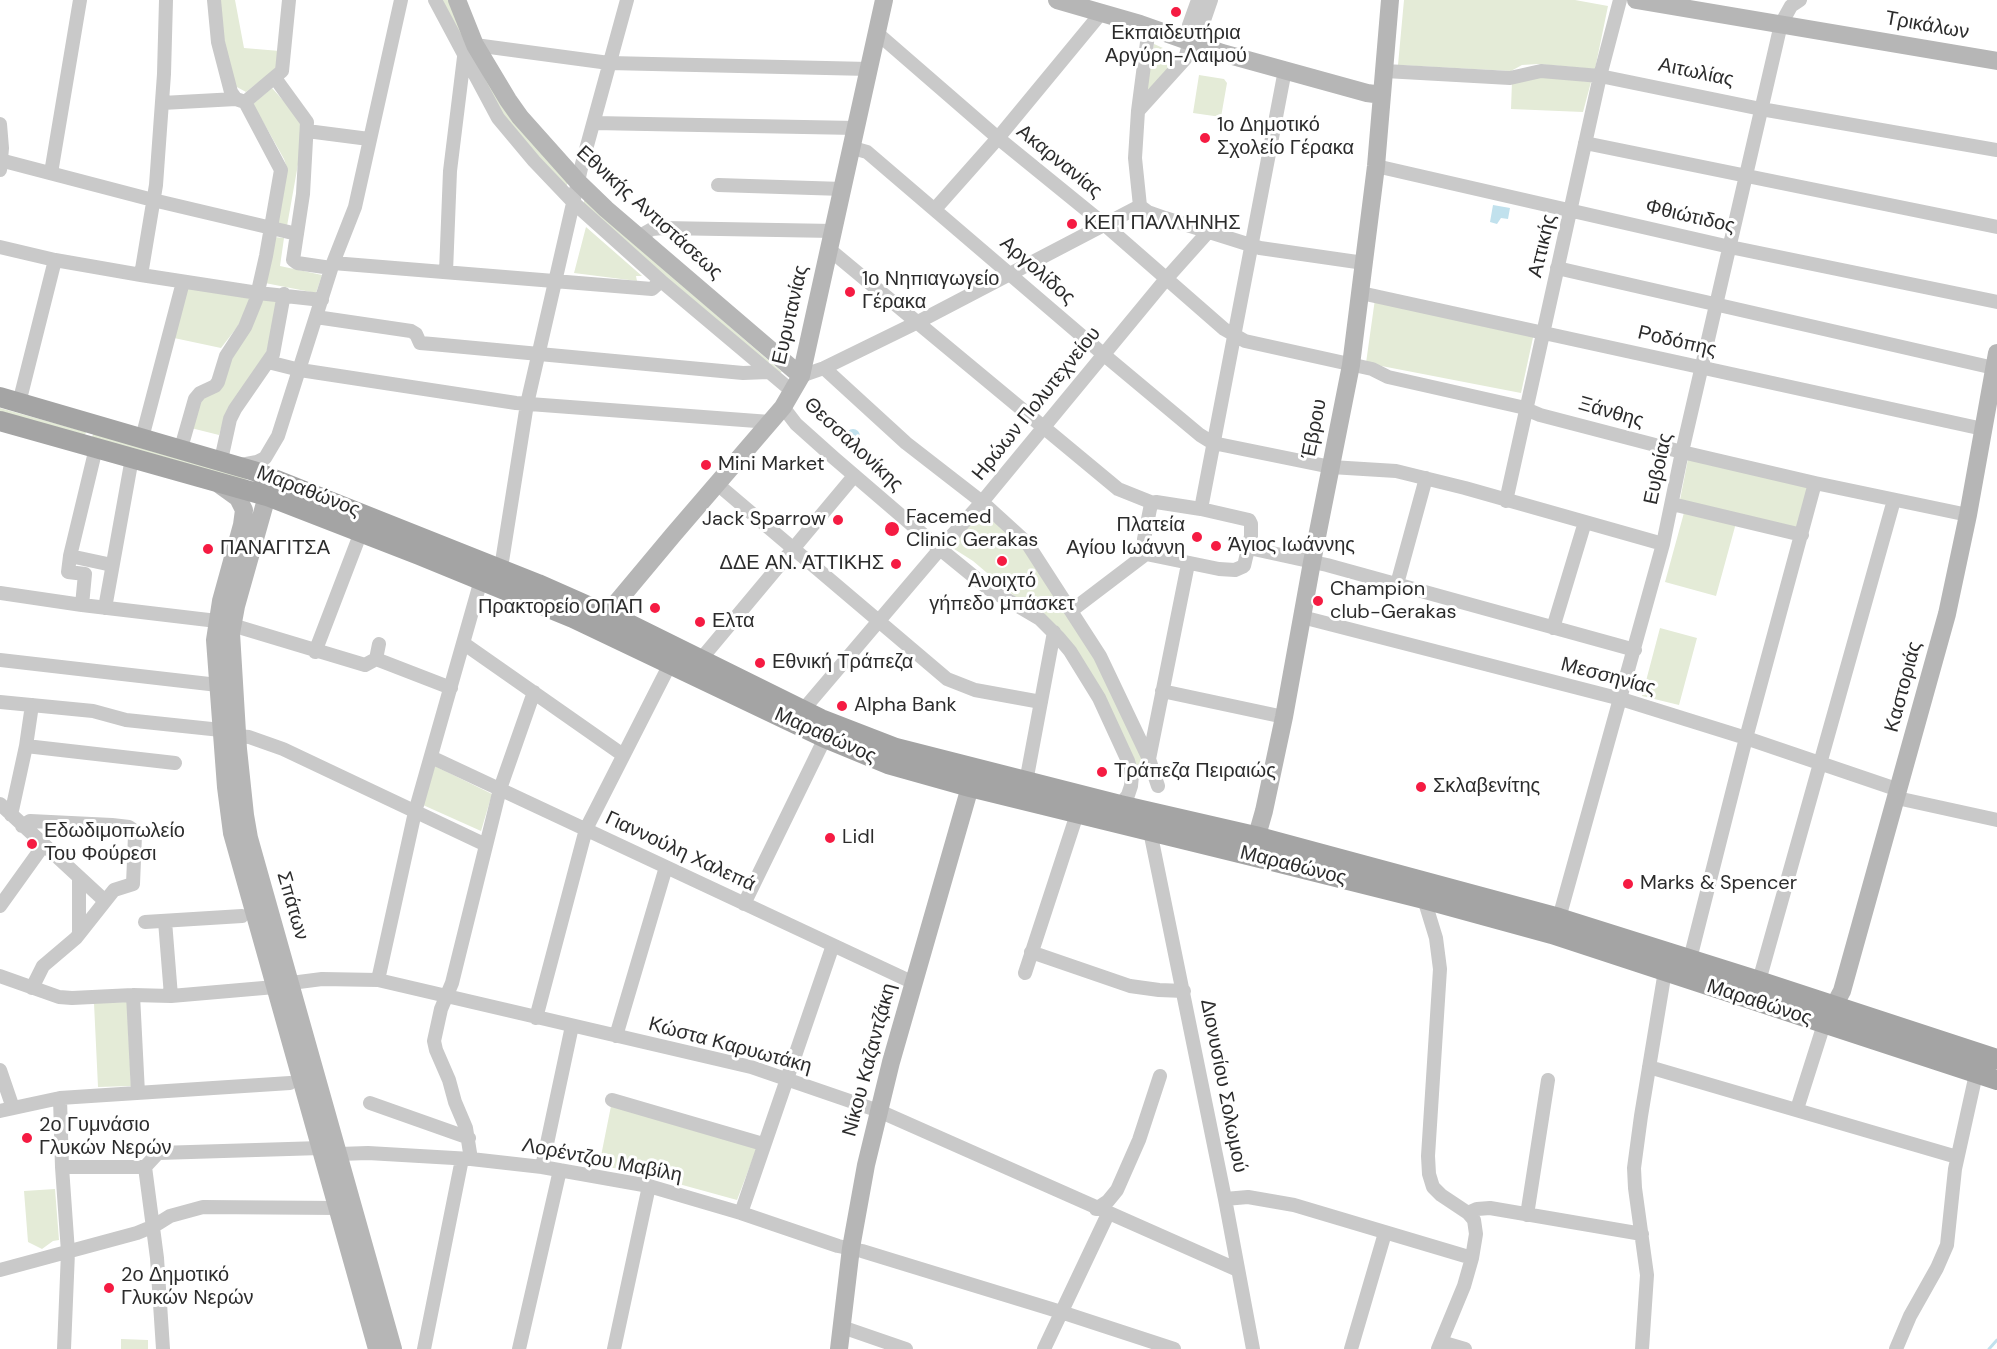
<!DOCTYPE html>
<meta charset="utf-8">
<style>
body{margin:0}
canvas{display:block;background:#fff}
</style>
<canvas width="1997" height="1349"></canvas>
<script>
const ctx = document.querySelector('canvas').getContext('2d');
ctx.lineJoin = 'round';
function fillPath(path, color) {
  ctx.fillStyle = color;
  ctx.fill(path, 'evenodd');
}
function shape(rows) {
  const path = new Path2D();
  for (const r of rows) {
    if (r.length === 3) {
      path.moveTo(r[0] + r[2], r[1]);
      path.arc(r[0], r[1], r[2], 0, 2 * Math.PI);
      continue;
    }
    path.moveTo(r[0], r[1]);
    for (let i = 2; i < r.length; i += 2) path.lineTo(r[i], r[i + 1]);
  }
  return path;
}
function trace(path, color, width, dash) {
  ctx.strokeStyle = color;
  ctx.lineWidth = width;
  ctx.lineCap = dash ? 'butt' : 'round';
  ctx.setLineDash(dash || []);
  ctx.stroke(path);
}
function label(font, color, halo, rows, align = 'center') {
  ctx.font = font + ' "DM Sans",sans-serif';
  ctx.lineWidth = 6;
  ctx.setLineDash([]);
  ctx.textBaseline = 'middle';
  ctx.strokeStyle = halo;
  ctx.fillStyle = color;
  for (const [text, x, y, turn = 0] of rows) {
    ctx.save();
    ctx.translate(x, y);
    ctx.rotate((+turn || 0) * Math.PI / 180);
    ctx.textAlign = isNaN(turn) ? turn : align;
    if (halo) ctx.strokeText(text, 0, 0);
    ctx.fillText(text, 0, 0);
    ctx.restore();
  }
}
const green = shape([
 [215,0,235,0,244,48,280,51,279,66,246,92,235,86],
 [439,0,449,0,568,182,566,188,502,117],
 [1404,0,1575,0,1608,6,1595,69,1538,64,1522,65,1511,71,1398,65],
 [1154,44,1181,56,1145,93],
 [1199,75,1224,79,1227,83,1221,117,1193,113],
 [1539,76,1591,82,1583,112,1511,109,1512,81],
 [272,88,305,125,287,226,276,223,287,168,284,159,253,104],
 [584,200,782,372,777,374,584,206],
 [586,227,642,276,636,276,637,281,574,273],
 [274,237,284,238,280,266,322,275,316,293,265,283],
 [188,288,251,298,238,326,221,348,174,338],
 [264,295,279,298,266,354,228,408,219,435,191,428,197,407,226,369],
 [1375,299,1534,333,1521,393,1366,363],
 [0,408,86,432,85,435,0,412],
 [94,432,243,477,250,482,92,437],
 [1688,459,1809,487,1797,529,1680,500],
 [1685,509,1736,523,1716,596,1665,582],
 [982,512,1024,547,1101,664,1146,761,1133,771,1059,634,973,561,951,547],
 [1660,628,1697,638,1679,705,1642,696],
 [435,766,492,794,481,831,423,805],
 [127,1002,131,1086,98,1087,94,1003],
 [611,1106,758,1145,737,1200,628,1170,599,1166],
 [55,1189,59,1240,53,1241,42,1249,28,1242,24,1191],
 [121,1339,148,1340,148,1349,121,1349]
]);
const water = shape([
 [1493,205,1510,208,1508,219,1501,218,1497,224,1490,222],
 [853,436,7]
]);
const stream = shape([
 [1989,1349,1997,1340]
]);
const street = shape([
 [435,0,498,118,534,161,574,203,661,281,793,392],
 [877,33,998,138,1105,225,1224,329,1245,341,1372,369,1388,377,1521,407,1540,415,1682,452,1815,483,1968,515],
 [1192,34,1201,29,1211,0],
 [475,45,609,63,869,69],
 [1385,71,1510,78,1541,71,1600,76,1761,109,1997,150],
 [275,78,307,122,303,194,293,260,297,263,331,268],
 [245,102,282,71,289,0],
 [162,103,236,99],
 [1138,111,1149,27],
 [594,123,856,128],
 [0,124,2,148,0,170],
 [307,131,369,139],
 [1585,143,1997,227],
 [853,148,867,152,1103,354,1200,435,1213,443,1331,467,1396,471,1465,488,1663,544],
 [0,160,153,200,297,234],
 [1376,166,1730,247,1997,302],
 [51,173,80,0],
 [718,185,843,189],
 [1140,206,1148,212,1165,218,1260,248,1364,263],
 [1140,206,1135,158,1138,111,1185,59,1192,34,1189,25,1198,0],
 [935,209,998,138,1102,12],
 [638,237,652,229,663,228,834,231],
 [0,247,55,260,141,275,258,293,322,300],
 [830,250,1118,489,1153,503],
 [333,263,652,289,661,281],
 [1557,268,1994,368],
 [446,272,450,171,464,57],
 [141,275,156,185,164,74,166,0],
 [1361,293,1983,429],
 [316,317,411,331,416,334,420,343,432,344,743,373,768,372],
 [268,362,300,370,516,403,770,422],
 [824,368,906,443,982,502,1027,543,1100,656,1149,759,1158,786],
 [801,376,824,368,918,322,1140,206],
 [19,403,55,260],
 [783,407,796,424,834,458,940,549,989,589,1040,619,1059,638,1070,651,1099,698,1128,761,1132,775,1131,786,1128,795,1120,805],
 [142,438,183,282],
 [181,448,195,399,200,393,215,386,218,382,226,356,245,327,256,300,266,256,281,170,245,102,236,99,231,92,218,42,214,0],
 [221,460,230,419,235,409,273,354,284,294],
 [241,465,257,462,265,458,278,436,333,263,355,207,401,0],
 [716,483,947,679,975,690,1041,702],
 [1506,501,1600,76,1620,0],
 [1156,502,1201,509,1249,520,1251,524,1251,536,1244,566,1235,570,1219,569,1146,554,1144,550,1144,539,1150,509,1151,505,1156,502],
 [1672,504,1802,535],
 [1201,509,1285,70],
 [1249,548,1327,565,1635,650],
 [70,556,112,565],
 [501,568,527,404,582,164,627,0],
 [1397,584,1426,478],
 [0,593,82,605,217,621],
 [82,605,85,574,68,572,70,556,96,448],
 [105,608,132,458],
 [1071,611,1146,554],
 [1302,617,1621,699,1746,738,1899,790],
 [232,625,365,665,376,659,451,688],
 [1553,628,1585,522],
 [463,643,623,755],
 [315,652,361,532],
 [376,659,379,644],
 [701,659,854,476],
 [0,660,218,685],
 [1162,691,1284,717],
 [0,702,93,711,126,720,221,730],
 [803,710,940,549,982,502,1166,279,1208,232],
 [237,736,249,737,283,749,486,845],
 [26,746,175,763],
 [431,757,914,983],
 [1132,775,1147,768,1149,759,1188,564],
 [1026,782,1054,632],
 [1897,798,1997,820],
 [0,804,105,901],
 [11,815,26,746,32,705],
 [22,826,30,821,112,825,129,827,132,829,135,835,133,884,114,890,76,938,43,966,32,988],
 [1150,831,1225,1199,1253,1349],
 [79,880,79,933],
 [1424,899,1436,938,1440,969,1428,1156,1429,1174,1433,1187,1441,1195,1468,1213,1474,1220,1476,1234,1472,1258,1464,1286,1438,1349],
 [744,904,825,738],
 [0,906,43,846],
 [1559,918,1663,544,1682,452,1781,24,1791,6,1800,0],
 [165,921,171,996],
 [145,922,242,916],
 [1031,952,1130,986,1159,990,1184,991],
 [1690,959,1746,738,1815,483],
 [1025,973,1077,814],
 [0,976,59,997,72,998,133,995,171,996,275,987],
 [378,980,415,812,481,580],
 [1759,981,1894,500],
 [291,983,322,979,378,980,751,1067,879,1111,1238,1270],
 [133,995,138,1093],
 [536,1018,586,829,670,664],
 [616,1036,666,867],
 [1649,1067,1957,1157],
 [0,1070,13,1108],
 [60,1098,62,1167,68,1252,64,1349],
 [612,1100,763,1144],
 [370,1103,469,1138],
 [1797,1109,1824,1024],
 [0,1111,60,1098,290,1083],
 [339,1154,368,1153,471,1159,542,1167,649,1186,741,1213,838,1246,862,1251,1061,1312,1174,1349],
 [471,1159,466,1128,455,1102,449,1080,436,1050,434,1041,441,1009,452,983,500,789,534,692],
 [62,1167,145,1167,158,1153,321,1148],
 [145,1167,157,1258,163,1349],
 [542,1167,572,1026],
 [1225,1199,1248,1197,1294,1205,1472,1258],
 [1096,1209,1108,1201,1117,1190,1139,1140,1160,1076],
 [741,1213,833,945],
 [1468,1213,1477,1209,1490,1208,1642,1234],
 [1527,1215,1548,1080],
 [0,1270,137,1233,154,1226,170,1216,203,1207,338,1208],
 [842,1327,906,1349],
 [1441,1342,1465,1349],
 [424,1349,462,1159],
 [519,1349,560,1170],
 [614,1349,649,1186],
 [1044,1349,1108,1214],
 [1351,1349,1385,1233],
 [1642,1349,1647,1275,1635,1188,1634,1168,1641,1116,1665,971],
 [1896,1349,1910,1316,1937,1268,1947,1245,1955,1169,1976,1074]
]);
const secondary = shape([
 [457,0,475,45,508,100,520,117,578,182,606,209,801,376],
 [1057,0,1140,24,1222,53,1367,93,1382,95],
 [1636,0,1997,61],
 [264,484,267,496,236,606,231,633,238,749,245,815,249,838,393,1349],
 [220,485,238,498,244,510,242,525,221,601,215,640,226,787,232,833,377,1349],
 [601,626,607,614,673,535,783,407,801,376,884,0],
 [1245,845,1258,832,1264,811,1284,717,1312,562,1351,365,1376,166,1390,0],
 [1827,1019,1842,991,1947,614,1968,515,1997,353],
 [839,1349,851,1248,866,1165,891,1062,974,773]
]);
const primary = shape([
 [0,397,254,471,538,584,633,626,821,719,896,748,1120,805,1255,836,1559,918,1759,981,1997,1059],
 [0,421,267,496,419,555,573,618,825,738,888,764,970,787,1268,860,1424,899,1552,934,1997,1080]
]);
const markers = [
 [1176,12,6,"#f51b42"],
 [1205,138,6,"#f51b42"],
 [1072,224,6,"#f51b42"],
 [850,292,6,"#f51b42"],
 [706,465,6,"#f51b42"],
 [838,520,6,"#f51b42"],
 [892,529,8,"#f51b42"],
 [1197,537,6,"#f51b42"],
 [1216,546,6,"#f51b42"],
 [208,549,6,"#f51b42"],
 [1002,561,6,"#f51b42"],
 [896,564,6,"#f51b42"],
 [1318,601,6,"#f51b42"],
 [655,608,6,"#f51b42"],
 [700,622,6,"#f51b42"],
 [760,663,6,"#f51b42"],
 [842,706,6,"#f51b42"],
 [1102,772,6,"#f51b42"],
 [1421,787,6,"#f51b42"],
 [830,838,6,"#f51b42"],
 [32,844,6,"#f51b42"],
 [1628,884,6,"#f51b42"],
 [27,1138,6,"#f51b42"],
 [109,1288,6,"#f51b42"]
];
const streetNames = [
 ["Τρικάλων",1927,26,10],
 ["Αιτωλίας",1696,73,12],
 ["Ακαρνανίας",1059,162,39],
 ["Εθνικής Αντιστάσεως",649,213,42],
 ["Φθιώτιδος",1690,217,13],
 ["Αττικής",1543,246,-77],
 ["Αργολίδος",1037,271,41],
 ["Ευρυτανίας",791,315,-77],
 ["Ροδόπης",1677,342,13],
 ["Ηρώων Πολυτεχνείου",1037,404,-51],
 ["Ξάνθης",1611,413,16],
 ["Έβρου",1315,429,-79],
 ["Θεσσαλονίκης",853,445,43],
 ["Ευβοίας",1659,469,-78],
 ["Μαραθώνος",308,492,21],
 ["Μεσσηνίας",1608,677,15],
 ["Καστοριάς",1904,687,-75],
 ["Μαραθώνος",825,736,24],
 ["Γιαννούλη Χαλεπά",680,852,25],
 ["Μαραθώνος",1293,866,14],
 ["Σπάτων",292,906,74],
 ["Μαραθώνος",1759,1003,18],
 ["Κώστα Καρυωτάκη",730,1046,15],
 ["Νίκου Καζαντζάκη",870,1060,-75],
 ["Διονυσίου Σολωμού",1223,1086,79],
 ["Λορέντζου Μαβίλη",602,1161,11]
];
const poiNames = [
 ["Εκπαιδευτήρια",1176,34,"center"],
 ["Αργύρη-Λαιμού",1176,57,"center"],
 ["1ο Δημοτικό",1217,126],
 ["Σχολείο Γέρακα",1217,149],
 ["ΚΕΠ ΠΑΛΛΗΝΗΣ",1084,224],
 ["1ο Νηπιαγωγείο",862,280],
 ["Γέρακα",862,303],
 ["Mini Market",718,465],
 ["Facemed",906,518],
 ["Clinic Gerakas",906,541],
 ["Jack Sparrow",826,520,"right"],
 ["Πλατεία",1185,526,"right"],
 ["Αγίου Ιωάννη",1185,549,"right"],
 ["Άγιος Ιωάννης",1228,546],
 ["ΠΑΝΑΓΙΤΣΑ",220,549],
 ["ΔΔΕ ΑΝ. ΑΤΤΙΚΗΣ",884,564,"right"],
 ["Ανοιχτό",1002,582,"center"],
 ["γήπεδο μπάσκετ",1002,605,"center"],
 ["Champion",1330,590],
 ["club-Gerakas",1330,613],
 ["Πρακτορείο ΟΠΑΠ",643,608,"right"],
 ["Ελτα",712,622],
 ["Εθνική Τράπεζα",772,663],
 ["Alpha Bank",854,706],
 ["Τράπεζα Πειραιώς",1114,772],
 ["Σκλαβενίτης",1433,787],
 ["Εδωδιμοπωλείο",44,832],
 ["Του Φούρεσι",44,855],
 ["Lidl",842,838],
 ["Marks & Spencer",1640,884],
 ["2ο Γυμνάσιο",39,1126],
 ["Γλυκών Νερών",39,1149],
 ["2ο Δημοτικό",121,1276],
 ["Γλυκών Νερών",121,1299]
];
fillPath(green, '#e4ebd7');
fillPath(water, '#c1e1ed');
trace(stream, '#c1e1ed', 3);
trace(street, '#c9c9c9', 14);
trace(secondary, '#b6b6b6', 18);
trace(primary, '#a4a4a4', 20);
for (const [x, y, r, color] of markers) {
  const dot = new Path2D();
  dot.arc(x, y, r, 0, 2 * Math.PI);
  ctx.fillStyle = color;
  ctx.fill(dot);
  trace(dot, '#fff', 2);
}
label('20px', '#2c2c2c', '#fff', streetNames);
label('20px', '#2c2c2c', '#fff', poiNames, 'left');
</script>
